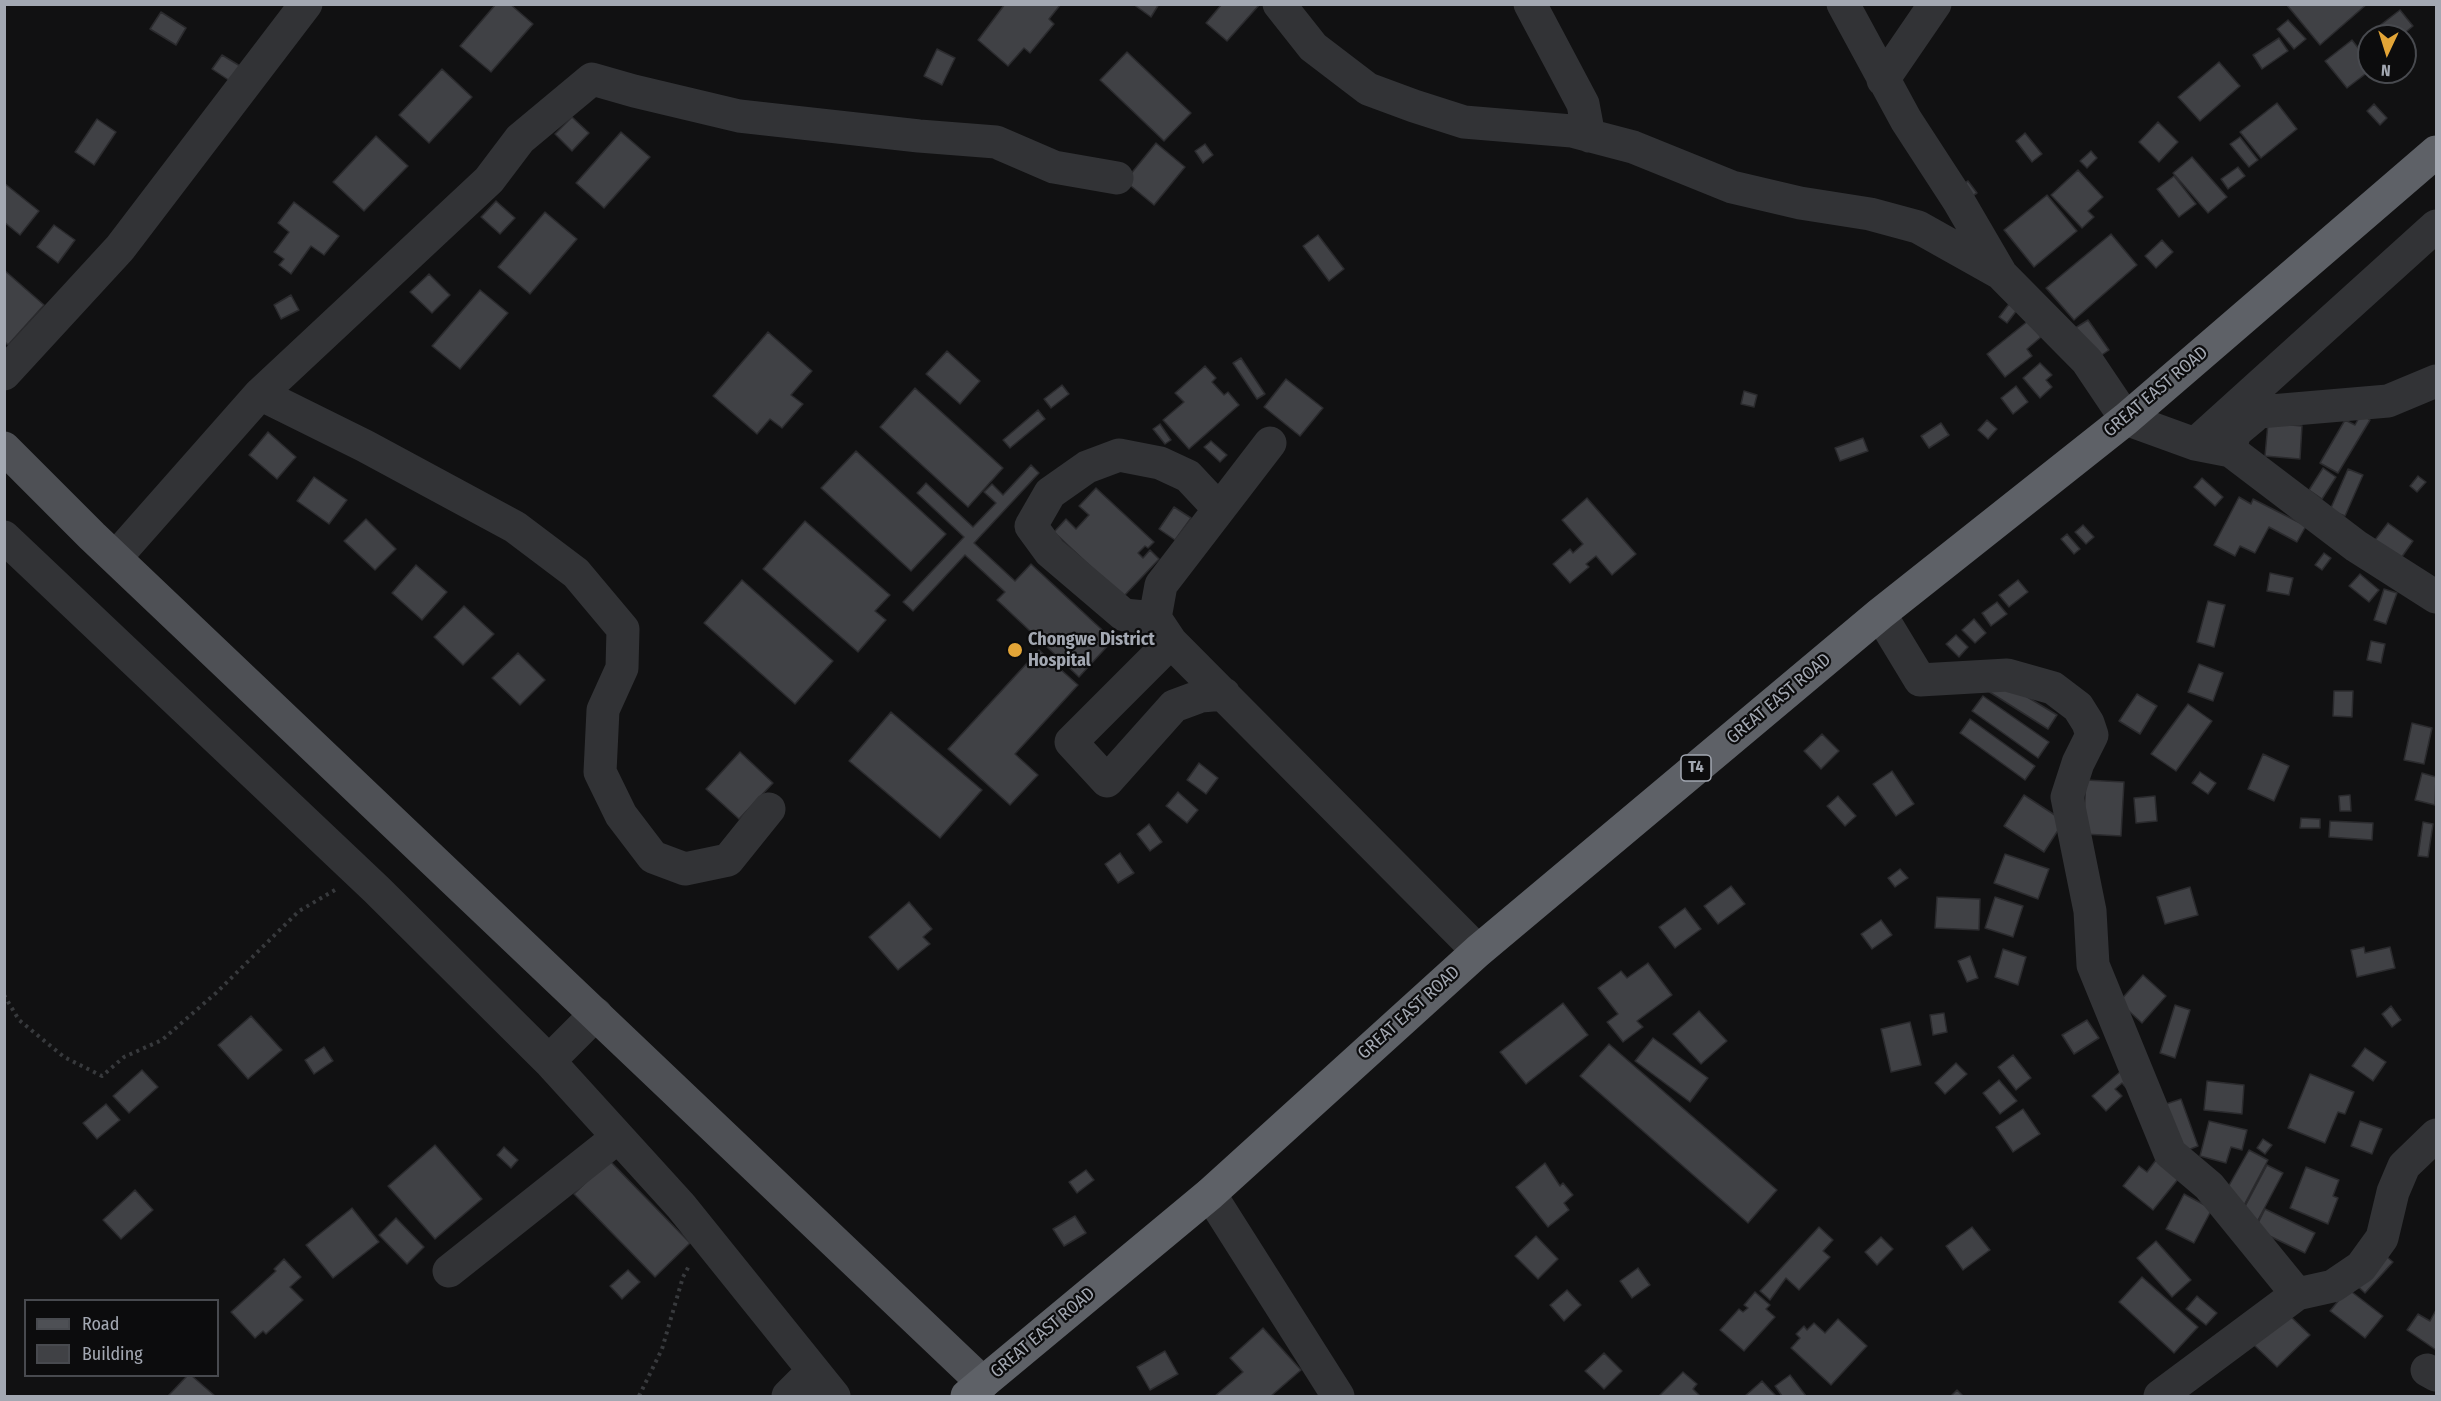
<!DOCTYPE html>
<style>
body{margin:0}
#map{position:relative;width:2441px;height:1401px;overflow:hidden;background:#111112;font-family:"Fira Sans Condensed",sans-serif}
canvas{display:block}
.frame{position:absolute;inset:0;border:6px solid #a3a8b2;pointer-events:none}
.legend{position:absolute;left:24px;top:1299px;width:195px;height:78px;box-sizing:border-box;background:#0c0c0d;border:2px solid #484a4f;margin:0;padding:8px 10px;list-style:none;font-size:18px;color:#a3a8b2}
.legend li{display:flex;align-items:center;gap:12px;height:30px}
.legend b{width:30px;border:2px solid #484a4f}
.north{position:absolute;left:2357px;top:24px;width:60px;height:60px;box-sizing:border-box;background:#0c0c0d;border:2px solid #484a4f;border-radius:50%;rotate:184deg;font-size:16px;font-weight:700;line-height:24px;text-align:center;color:#a3a8b2}
.north::after{content:'';display:block;margin:auto;width:21px;height:27px;background:#e3a537;clip-path:polygon(50% 0,100% 100%,50% 72%,0 100%)}
</style>
<div id="map">
<canvas width="2441" height="1401"></canvas>
<div class="frame"></div>
<ul class="legend">
<li><b style="height:8px;background:#4e5055"></b>Road</li>
<li><b style="height:16px;background:#404145"></b>Building</li>
</ul>
<div class="north">N</div>
</div>
<script>
const ctx = document.querySelector('canvas').getContext('2d');
ctx.lineJoin = 'round';
function fillPath(path, color) {
  ctx.fillStyle = color;
  ctx.fill(path, 'evenodd');
}
function shape(rows) {
  const path = new Path2D();
  for (const r of rows) {
    path.moveTo(r[0], r[1]);
    for (let i = 2; i < r.length; i += 2) path.lineTo(r[i], r[i + 1]);
  }
  return path;
}
function trace(path, color, width, dash) {
  ctx.strokeStyle = color;
  ctx.lineWidth = width;
  ctx.lineCap = dash ? 'butt' : 'round';
  ctx.setLineDash(dash || []);
  ctx.stroke(path);
}
function label(font, color, halo, rows, align = 'center') {
  ctx.font = font + ' "Fira Sans Condensed",sans-serif';
  ctx.lineWidth = 4.5;
  ctx.setLineDash([]);
  ctx.textBaseline = 'middle';
  ctx.strokeStyle = halo;
  ctx.fillStyle = color;
  for (const [text, x, y, turn = 0] of rows) {
    ctx.save();
    ctx.translate(x, y);
    ctx.rotate((+turn || 0) * Math.PI / 180);
    ctx.textAlign = isNaN(turn) ? turn : align;
    if (halo) ctx.strokeText(text, 0, 0);
    ctx.fillText(text, 0, 0);
    ctx.restore();
  }
}
const building = shape([
 [496,4,510,4,533,24,491,72,460,46,496,4],
 [1005,4,1061,4,1049,19,1054,24,1030,53,1024,48,1008,66,978,40,1005,4],
 [1133,4,1159,4,1151,17,1133,4],
 [1222,4,1260,4,1227,41,1206,23,1222,4],
 [2286,4,2367,4,2320,45,2286,4],
 [2400,10,2413,26,2401,36,2369,36,2369,40,2366,36,2400,10],
 [161,12,186,28,176,45,150,29,161,12],
 [2288,20,2306,39,2294,49,2277,29,2288,20],
 [2279,38,2288,51,2262,69,2253,55,2279,38],
 [2352,40,2366,58,2360,63,2368,72,2347,88,2325,61,2352,40],
 [937,49,955,58,942,85,924,76,937,49],
 [1127,52,1191,113,1164,141,1100,80,1127,52],
 [222,55,240,66,230,81,212,69,222,55],
 [2219,62,2240,86,2200,121,2178,97,2219,62],
 [442,69,472,97,429,143,399,115,442,69],
 [2277,103,2297,129,2261,158,2240,132,2277,103],
 [2374,104,2387,118,2380,125,2367,111,2374,104],
 [572,117,589,133,572,151,555,134,572,117],
 [97,119,116,132,94,165,75,152,97,119],
 [2158,122,2178,142,2159,162,2139,142,2158,122],
 [621,132,650,157,604,208,576,183,621,132],
 [2025,133,2042,154,2032,162,2016,141,2025,133],
 [376,136,408,166,364,211,333,182,376,136],
 [2240,137,2258,160,2249,167,2230,144,2240,137],
 [1156,143,1185,167,1154,205,1125,181,1156,143],
 [1205,144,1213,155,1203,163,1195,151,1205,144],
 [2091,151,2097,158,2087,168,2080,161,2091,151],
 [2192,157,2227,197,2208,213,2173,173,2192,157],
 [2238,167,2245,176,2228,189,2221,179,2238,167],
 [2078,170,2103,197,2088,211,2094,217,2082,228,2051,195,2078,170],
 [2174,176,2196,204,2179,217,2157,189,2174,176],
 [1968,181,1977,193,1963,202,1955,189,1968,181],
 [4,183,39,211,20,235,4,222,4,183],
 [2047,195,2077,231,2034,267,2004,230,2047,195],
 [496,201,515,218,500,234,481,217,496,201],
 [294,202,339,236,324,255,311,246,291,274,279,265,284,259,274,252,289,232,278,223,294,202],
 [545,212,577,239,530,294,498,267,545,212],
 [54,225,75,240,58,263,37,247,54,225],
 [2111,234,2137,265,2074,320,2046,288,2111,234],
 [1318,235,1344,269,1329,281,1303,246,1318,235],
 [2162,240,2173,252,2156,268,2145,256,2162,240],
 [4,270,44,305,8,345,4,341,4,270],
 [429,274,450,295,432,313,410,292,429,274],
 [480,290,508,313,460,369,432,346,480,290],
 [291,295,299,310,281,319,274,305,291,295],
 [2009,304,2017,310,2007,323,1999,317,2009,304],
 [2088,320,2109,350,2093,361,2072,330,2088,320],
 [2028,321,2041,337,2027,349,2032,356,2005,377,1987,354,2028,321],
 [768,332,812,371,791,395,803,404,782,428,770,419,757,434,713,396,768,332],
 [947,351,980,381,960,404,926,374,947,351],
 [1241,358,1265,394,1257,399,1233,363,1241,358],
 [2040,363,2052,375,2046,380,2052,387,2040,398,2023,378,2040,363],
 [1205,366,1216,378,1212,382,1224,395,1228,392,1239,405,1189,449,1163,420,1184,402,1175,393,1205,366],
 [1286,379,1323,408,1300,436,1264,407,1286,379],
 [1062,385,1069,394,1051,408,1044,399,1062,385],
 [2016,386,2028,402,2013,414,2001,398,2016,386],
 [915,388,1003,468,968,507,880,427,915,388],
 [1744,391,1757,395,1754,407,1741,404,1744,391],
 [1038,410,1045,419,1010,448,1003,440,1038,410],
 [2361,414,2370,420,2338,473,2320,463,2345,420,2355,425,2361,414],
 [1987,420,1997,429,1988,439,1978,430,1987,420],
 [1941,423,1949,435,1929,448,1921,436,1941,423],
 [2268,423,2302,426,2300,459,2265,456,2268,423],
 [1160,424,1171,440,1165,444,1153,429,1160,424],
 [268,432,296,457,277,479,249,455,268,432],
 [1863,438,1868,451,1840,461,1835,448,1863,438],
 [1211,441,1227,455,1220,462,1204,447,1211,441],
 [856,451,946,534,911,571,821,488,856,451],
 [1031,465,1039,473,974,543,1015,581,1031,564,1113,640,1079,677,997,600,1005,592,965,555,913,611,903,602,964,537,917,493,926,483,973,527,996,503,984,492,992,484,1003,495,1031,465],
 [2323,468,2336,477,2322,499,2309,490,2323,468],
 [2348,469,2363,475,2345,516,2330,510,2348,469],
 [2418,476,2426,482,2417,492,2410,486,2418,476],
 [314,477,347,500,329,524,297,501,314,477],
 [2202,478,2223,497,2215,506,2194,487,2202,478],
 [1096,488,1154,542,1148,548,1145,546,1138,553,1143,558,1150,550,1159,559,1123,597,1054,532,1066,519,1076,529,1089,515,1079,506,1096,488],
 [2239,497,2251,504,2253,499,2306,526,2297,542,2269,527,2255,553,2240,546,2235,556,2214,545,2239,497],
 [1587,498,1636,554,1612,575,1596,556,1586,564,1589,567,1570,583,1553,564,1570,549,1573,553,1583,544,1562,520,1587,498],
 [1174,507,1191,518,1175,540,1159,529,1174,507],
 [366,519,396,549,375,570,344,541,366,519],
 [805,521,890,595,875,611,886,620,858,652,763,569,805,521],
 [2388,523,2413,541,2401,558,2375,540,2388,523],
 [2083,525,2094,537,2086,544,2075,532,2083,525],
 [2067,534,2080,549,2074,554,2061,539,2067,534],
 [2324,553,2331,558,2322,570,2315,565,2324,553],
 [416,565,447,592,422,620,392,593,416,565],
 [2270,573,2293,578,2289,595,2267,591,2270,573],
 [2360,574,2379,590,2369,602,2349,586,2360,574],
 [742,580,833,661,795,704,704,623,742,580],
 [2018,580,2028,592,2009,607,1999,595,2018,580],
 [2384,589,2397,593,2386,624,2374,620,2384,589],
 [2208,601,2225,605,2214,647,2197,642,2208,601],
 [1997,602,2007,614,1991,626,1982,613,1997,602],
 [464,606,494,634,463,665,434,637,464,606],
 [1974,619,1986,633,1975,643,1962,630,1974,619],
 [1956,635,1968,647,1959,657,1946,644,1956,635],
 [2371,641,2385,644,2381,663,2367,660,2371,641],
 [1039,650,1078,685,1015,754,1038,775,1010,805,948,749,1039,650],
 [518,653,545,680,520,705,492,678,518,653],
 [2199,664,2223,673,2213,701,2188,692,2199,664],
 [1996,678,2057,715,2048,729,1988,691,1996,678],
 [2334,691,2353,691,2352,717,2333,716,2334,691],
 [2137,694,2157,706,2140,734,2119,721,2137,694],
 [1983,696,2049,742,2038,758,1972,711,1983,696],
 [2188,704,2212,721,2176,771,2151,754,2188,704],
 [891,712,982,790,940,838,849,761,891,712],
 [1970,719,2035,766,2025,780,1960,733,1970,719],
 [2412,723,2432,728,2424,764,2404,760,2412,723],
 [1822,734,1839,751,1821,769,1804,751,1822,734],
 [740,752,773,783,739,819,706,789,740,752],
 [2263,754,2289,766,2274,801,2248,789,2263,754],
 [1199,763,1218,778,1206,794,1187,780,1199,763],
 [1892,771,1914,804,1896,816,1873,784,1892,771],
 [2200,772,2216,783,2208,794,2192,783,2200,772],
 [2422,773,2436,777,2435,805,2415,800,2422,773],
 [2086,780,2124,782,2121,836,2083,834,2086,780],
 [1178,792,1198,810,1187,823,1166,806,1178,792],
 [2024,795,2064,821,2044,852,2004,826,2024,795],
 [2350,795,2351,811,2340,811,2339,796,2350,795],
 [1838,796,1856,816,1845,826,1827,806,1838,796],
 [2155,796,2157,821,2136,823,2134,798,2155,796],
 [2301,818,2320,819,2320,828,2300,828,2301,818],
 [2330,821,2373,823,2372,840,2329,837,2330,821],
 [2423,822,2433,824,2428,857,2418,856,2423,822],
 [1149,824,1162,842,1150,851,1137,834,1149,824],
 [1120,853,1134,873,1118,883,1105,864,1120,853],
 [2005,854,2049,869,2038,899,1994,883,2005,854],
 [1900,869,1908,878,1895,887,1888,878,1900,869],
 [1731,886,1745,904,1718,924,1704,906,1731,886],
 [2190,887,2198,915,2165,924,2157,897,2190,887],
 [1937,897,1980,899,1979,930,1935,928,1937,897],
 [1995,897,2023,906,2013,937,1985,928,1995,897],
 [909,902,932,929,923,937,930,944,898,970,869,937,909,902],
 [1685,908,1701,929,1675,948,1659,927,1685,908],
 [1881,920,1892,935,1872,949,1861,934,1881,920],
 [2364,947,2365,953,2390,947,2395,968,2357,977,2351,950,2364,947],
 [2003,949,2026,957,2018,985,1995,977,2003,949],
 [1970,956,1978,978,1967,982,1958,961,1970,956],
 [1648,963,1672,995,1637,1021,1643,1027,1623,1042,1607,1022,1618,1014,1598,988,1621,971,1627,978,1648,963],
 [2143,975,2166,996,2142,1023,2119,1002,2143,975],
 [1563,1003,1588,1035,1526,1084,1500,1052,1563,1003],
 [2175,1005,2190,1010,2175,1058,2160,1053,2175,1005],
 [2391,1006,2401,1020,2392,1027,2382,1014,2391,1006],
 [1699,1011,1727,1041,1701,1064,1673,1034,1699,1011],
 [1944,1013,1947,1032,1933,1035,1930,1015,1944,1013],
 [251,1016,282,1050,248,1079,218,1045,251,1016],
 [2087,1020,2099,1038,2074,1054,2062,1035,2087,1020],
 [1910,1022,1921,1065,1891,1072,1881,1029,1910,1022],
 [1653,1038,1708,1078,1690,1102,1635,1061,1653,1038],
 [1609,1044,1777,1190,1748,1223,1580,1076,1609,1044],
 [324,1047,333,1061,314,1074,305,1060,324,1047],
 [2365,1048,2386,1062,2373,1081,2352,1066,2365,1048],
 [2013,1055,2031,1078,2016,1090,1998,1067,2013,1055],
 [1956,1063,1967,1074,1945,1094,1935,1083,1956,1063],
 [142,1070,158,1087,129,1113,113,1096,142,1070],
 [2121,1071,2130,1092,2122,1083,2115,1089,2122,1096,2106,1111,2092,1096,2121,1071],
 [2310,1074,2354,1092,2345,1114,2338,1112,2325,1143,2288,1128,2310,1074],
 [1999,1080,2017,1101,2000,1114,1983,1093,1999,1080],
 [2207,1081,2244,1085,2242,1114,2204,1110,2207,1081],
 [2181,1099,2198,1146,2180,1153,2163,1105,2181,1099],
 [106,1104,120,1120,97,1139,83,1123,106,1104],
 [2023,1109,2040,1134,2013,1152,1996,1127,2023,1109],
 [2209,1121,2247,1130,2242,1150,2231,1147,2226,1163,2200,1156,2209,1121],
 [2360,1121,2382,1129,2372,1154,2351,1146,2360,1121],
 [2263,1139,2272,1145,2265,1154,2257,1148,2263,1139],
 [435,1145,482,1199,435,1239,388,1186,435,1145],
 [504,1147,518,1160,511,1168,497,1155,504,1147],
 [2249,1150,2268,1160,2243,1207,2223,1196,2249,1150],
 [609,1160,690,1243,655,1277,574,1194,609,1160],
 [2156,1160,2179,1178,2153,1210,2123,1186,2139,1166,2147,1172,2156,1160],
 [1545,1163,1560,1186,1563,1183,1573,1195,1564,1203,1569,1210,1548,1227,1516,1187,1545,1163],
 [2267,1165,2283,1173,2257,1222,2241,1214,2267,1165],
 [2306,1167,2339,1180,2333,1196,2338,1198,2328,1224,2290,1208,2306,1167],
 [1086,1170,1094,1180,1077,1193,1069,1182,1086,1170],
 [135,1190,153,1210,121,1239,103,1220,135,1190],
 [2184,1194,2212,1209,2194,1243,2166,1229,2184,1194],
 [352,1208,379,1242,333,1278,306,1245,352,1208],
 [2265,1209,2315,1233,2305,1253,2255,1229,2265,1209],
 [1075,1216,1086,1233,1064,1246,1053,1229,1075,1216],
 [396,1218,424,1247,407,1264,379,1235,396,1218],
 [1819,1227,1833,1240,1823,1251,1830,1257,1799,1290,1786,1278,1770,1300,1760,1291,1819,1227],
 [1972,1227,1990,1250,1963,1270,1946,1246,1972,1227],
 [1536,1236,1558,1259,1538,1279,1515,1256,1536,1236],
 [1881,1237,1893,1249,1877,1265,1865,1252,1881,1237],
 [2156,1241,2191,1280,2172,1297,2137,1258,2156,1241],
 [2381,1252,2393,1262,2365,1293,2353,1282,2381,1252],
 [284,1259,301,1277,290,1287,303,1300,266,1334,263,1331,255,1338,231,1312,276,1271,274,1269,284,1259],
 [1638,1268,1650,1285,1632,1298,1620,1281,1638,1268],
 [628,1270,640,1282,622,1299,610,1286,628,1270],
 [2142,1277,2198,1327,2174,1353,2119,1302,2142,1277],
 [2348,1289,2383,1316,2365,1338,2330,1311,2348,1289],
 [1567,1290,1581,1305,1564,1321,1550,1305,1567,1290],
 [1755,1292,1770,1305,1766,1309,1775,1317,1744,1351,1720,1330,1739,1309,1743,1312,1748,1308,1744,1305,1755,1292],
 [2197,1296,2217,1313,2206,1325,2186,1309,2197,1296],
 [2436,1310,2436,1350,2407,1330,2418,1314,2430,1321,2436,1310],
 [2287,1313,2310,1335,2277,1367,2254,1345,2287,1313],
 [1838,1319,1867,1346,1831,1385,1791,1348,1800,1338,1796,1334,1804,1326,1807,1330,1814,1323,1825,1333,1838,1319],
 [1263,1328,1301,1370,1271,1396,1215,1396,1243,1372,1230,1358,1263,1328],
 [1165,1351,1178,1374,1150,1390,1137,1367,1165,1351],
 [1604,1353,1622,1371,1604,1389,1585,1371,1604,1353],
 [1683,1372,1697,1384,1693,1389,1700,1396,1659,1396,1683,1372],
 [1790,1375,1806,1396,1782,1396,1775,1386,1790,1375],
 [187,1376,192,1376,215,1396,168,1396,187,1376],
 [1762,1381,1776,1396,1745,1396,1762,1381],
 [1957,1390,1963,1396,1951,1396,1957,1390]
]);
const path = shape([
 [4,995,19,1020,64,1057,102,1076,124,1057,162,1040,216,993,299,911,335,890],
 [639,1396,662,1349,683,1277,690,1264]
]);
const minor = shape([
 [1279,4,1313,47,1368,89,1414,106,1464,122,1572,131,1633,147,1732,187,1800,203,1870,214,1918,227,2000,273,2087,361,2126,419,2195,444,2231,451,2356,546,2436,597],
 [1530,4,1583,104,1589,136],
 [1843,4,1906,120,1958,200,2000,272],
 [1883,80,1935,4],
 [4,374,120,248,306,4],
 [260,394,365,446,515,527,576,573,623,629,622,668,603,710,600,772,621,815,653,857,685,869,728,860,769,809],
 [2233,439,2235,432,2259,412,2388,401,2436,381],
 [1270,443,1161,585,1155,618,1171,642,1478,951],
 [2195,444,2436,226],
 [4,537,377,890,549,1061,681,1206,834,1396],
 [116,557,260,394,489,180,520,139,592,79,634,91,739,116,919,136,996,142,1054,167,1117,178],
 [1880,614,1920,680,2007,675,2053,688,2078,707,2088,723,2092,735,2078,763,2067,797,2090,911,2093,965,2170,1153,2209,1186,2297,1294],
 [1155,618,1124,615,1050,552,1031,526,1050,493,1087,467,1119,455,1160,463,1188,476,1219,509],
 [1171,642,1071,742,1107,781,1174,706,1201,696,1224,694],
 [549,1061,596,1014],
 [1210,1194,1338,1396],
 [449,1271,618,1137],
 [2427,1370,2436,1375],
 [788,1396,813,1371],
 [2160,1396,2297,1294,2333,1286,2361,1267,2382,1238,2393,1192,2404,1166,2436,1135]
]);
const major = shape([
 [4,448,92,536,983,1383]
]);
const highway = shape([
 [967,1396,1210,1194,1478,951,1880,614,2126,419,2436,152]
]);
const markers = [
 [1015,650,8,"#e3a537"]
];
const shields = [
 [1696,768,30]
];
const shieldNames = [
 ["T4",1696,768]
];
const streetNames = [
 ["GREAT EAST ROAD",2156,392,-40],
 ["GREAT EAST ROAD",1779,699,-40],
 ["GREAT EAST ROAD",1409,1013,-42],
 ["GREAT EAST ROAD",1043,1333,-40]
];
const poiNames = [
 ["Chongwe District",1028,640],
 ["Hospital",1028,661]
];
fillPath(building, '#404145');
trace(building, '#2b2b2e', 1.5);
trace(path, '#383a3d', 4, [3, 4.5]);
trace(minor, '#323336', 33);
trace(major, '#4e5055', 33);
trace(highway, '#5e6167', 33);
for (const [x, y, r, color] of markers) {
  const dot = new Path2D();
  dot.arc(x, y, r, 0, 2 * Math.PI);
  ctx.fillStyle = color;
  ctx.fill(dot);
  trace(dot, '#0c0c0d', 2);
}
for (const [x, y, w] of shields) {
  const box = new Path2D();
  box.roundRect(x - w / 2, y - 13, w, 26, 4.5);
  ctx.fillStyle = '#0c0c0d';
  ctx.fill(box);
  trace(box, '#a3a8b2', 1.5);
}
label('bold 16px', '#a3a8b2', null, shieldNames);
label('18px', '#a3a8b2', '#0c0c0d', streetNames);
label('bold 18px', '#a3a8b2', '#0c0c0d', poiNames, 'left');
</script>
